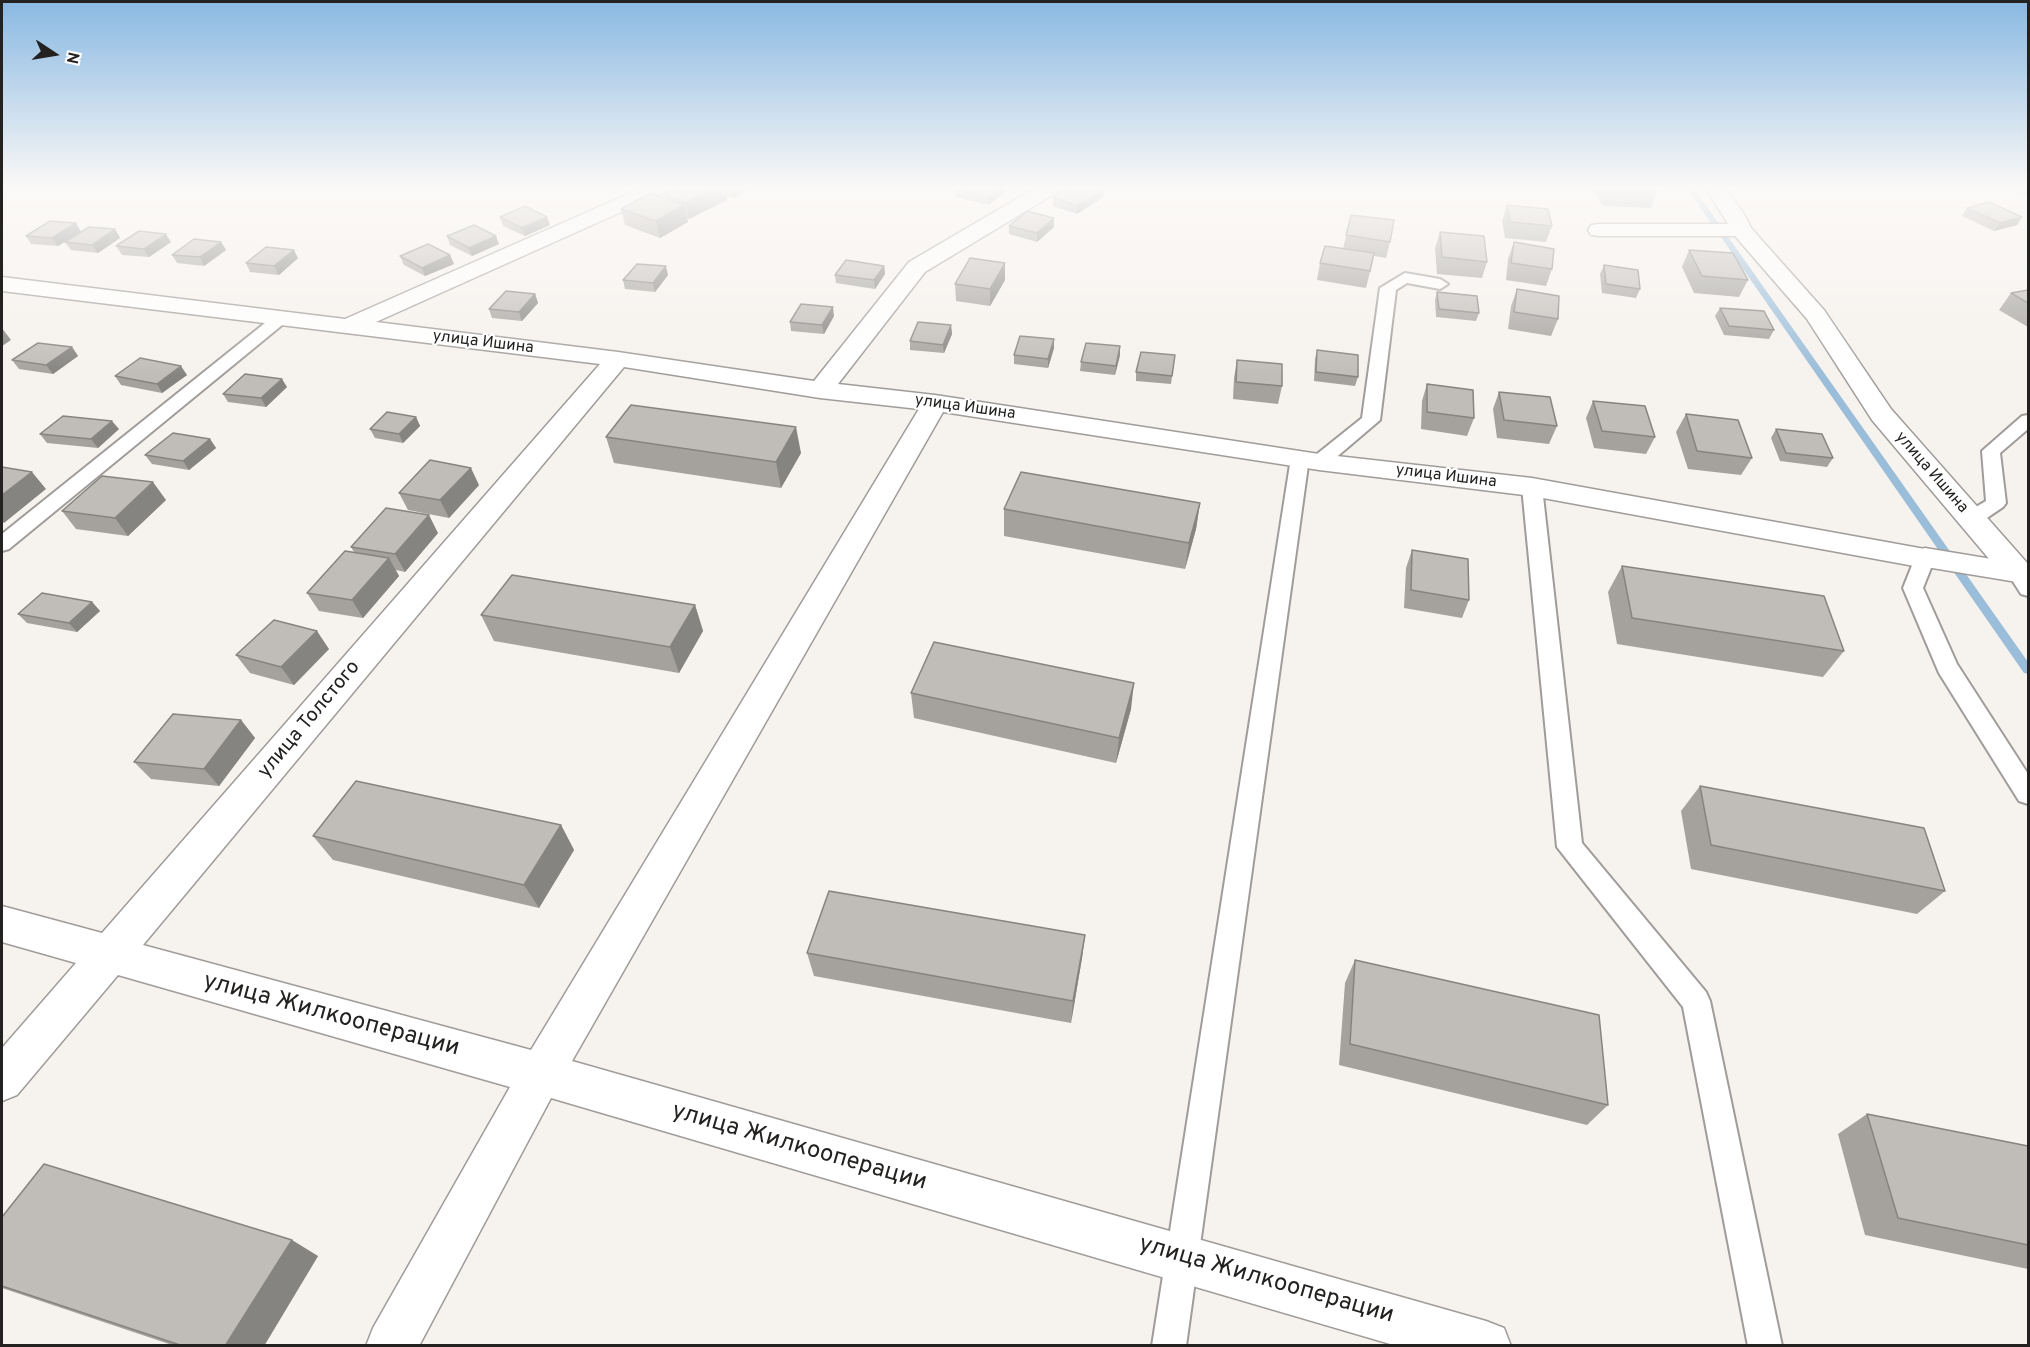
<!DOCTYPE html>
<meta charset="utf-8">
<style>
body{margin:0}
#map{position:relative;width:2030px;height:1347px;overflow:hidden;background:#f6f2ee;font-family:Overpass,sans-serif}
canvas{display:block}
.frame{position:absolute;inset:0;border:3px solid #232220;pointer-events:none}
.north{position:absolute;left:24px;top:24px;width:60px;height:60px;-webkit-text-stroke:4px #fff;paint-order:stroke;rotate:102deg;font-size:16px;font-weight:700;line-height:24px;text-align:center;color:#232220}
.north::after{content:'';display:block;margin:auto;width:21px;height:27px;background:#232220;clip-path:polygon(50% 0,100% 100%,50% 72%,0 100%)}
</style>
<div id="map">
<canvas width="2030" height="1347"></canvas>
<div class="frame"></div>
<div class="north">N</div>
</div>
<script>
const ctx = document.querySelector('canvas').getContext('2d');
ctx.lineJoin = 'round';
function shape(rows) {
  const path = new Path2D();
  for (const r of rows) {
    path.moveTo(r[0], r[1]);
    for (let i = 2; i < r.length; i += 2) path.lineTo(r[i], r[i + 1]);
  }
  return path;
}
function fillPath(path, color) {
  ctx.fillStyle = color;
  ctx.fill(path, 'evenodd');
}
function trace(path, color, width, dash) {
  ctx.strokeStyle = color;
  ctx.lineWidth = width;
  ctx.lineCap = dash ? 'butt' : 'round';
  ctx.setLineDash(dash || []);
  ctx.stroke(path);
}
function label(font, color, halo, rows, align = 'center') {
  ctx.font = font + ' Overpass,sans-serif';
  ctx.lineWidth = 4.5;
  ctx.setLineDash([]);
  ctx.textBaseline = 'middle';
  ctx.strokeStyle = halo;
  ctx.fillStyle = color;
  for (const [text, x, y, turn = 0] of rows) {
    ctx.save();
    ctx.translate(x, y);
    ctx.rotate((+turn || 0) * Math.PI / 180);
    ctx.textAlign = isNaN(turn) ? turn : align;
    if (halo) ctx.strokeText(text, 0, 0);
    ctx.fillText(text, 0, 0);
    ctx.restore();
  }
}
const stream = shape([
 [1686,187,1693,187,2028,662,2028,674,2024,673,1686,187]
]);
const lane = shape([
 [1405,273,1440,279,1448,284,1440,289,1407,283,1396,290,1380,420,1326,466,1312,466,1310,462,1312,458,1362,418,1380,288,1405,273],
 [281,313,289,318,287,321,9,549,2,551,2,534,275,315,281,313],
 [2028,415,2028,429,2000,453,2006,503,2003,507,1978,524,1971,525,1964,524,1961,519,1964,514,1986,501,1982,451,2022,416,2028,415],
 [1300,452,1307,454,1309,458,1186,1346,1152,1346,1291,458,1293,454,1300,452],
 [1532,481,1539,483,1542,487,1582,843,1706,992,1710,1001,1782,1346,1748,1346,1683,1007,1557,847,1522,487,1525,483,1532,481],
 [1925,551,1932,553,1935,558,1923,588,1957,664,2028,774,2028,804,2019,801,1939,673,1903,588,1915,558,1918,553,1925,551],
 [2017,565,2024,567,2028,573,2028,596,2021,594,2007,572,2010,567,2017,565]
]);
const street = shape([
 [644,187,671,187,668,191,376,322,618,352,814,381,909,262,1037,187,1062,187,1059,191,925,272,838,384,935,395,1319,454,1532,478,1936,551,1940,558,1936,565,1925,568,1532,496,1319,470,943,412,572,1061,1486,1321,1504,1328,1511,1346,1397,1346,551,1098,419,1346,366,1346,373,1328,510,1087,118,975,17,1095,2,1101,2,1048,76,963,2,942,2,906,102,933,600,364,2,291,2,277,345,319,644,187],
 [624,367,820,398,919,409,531,1050,143,945,624,367],
 [1705,187,1725,187,1744,214,1751,228,1824,310,1891,409,2028,564,2028,584,2006,579,1872,420,1807,319,1735,236,1599,236,1591,235,1588,230,1591,225,1599,224,1728,224,1705,187],
 [2017,187,2028,187,2028,194,2021,192,2017,187]
]);
const secondary = shape([
 [1925,548,2028,565,2028,578,2017,582,1914,565,1910,558,1914,551,1925,548]
]);
const wall = shape([
 [678,187,754,187,734,198,727,196,727,200,689,219,687,218,688,222,660,238,625,225,621,209,666,199,664,194],
 [1148,187,1163,187,1159,191],
 [1592,187,1654,187,1657,192,1651,208,1603,206],
 [956,189,1005,191,989,205,956,197],
 [1104,189,1103,197,1077,214,1053,206,1053,197],
 [1507,205,1552,226,1546,242,1505,238,1502,221],
 [1967,208,2022,217,2017,225,1994,231,1962,216],
 [1351,215,1390,242,1386,258,1374,256,1366,288,1317,280,1320,263,1343,249],
 [500,217,550,225,525,236,503,226],
 [1054,218,1054,227,1037,242,1009,234,1009,226],
 [76,223,81,232,58,246,31,244,26,236],
 [115,229,120,238,98,253,71,250,65,242],
 [1440,232,1487,262,1482,278,1437,274,1435,248],
 [447,236,499,244,472,256,450,245],
 [171,242,149,257,122,255,116,246],
 [221,242,226,250,204,266,177,263,172,255],
 [1514,242,1552,269,1546,286,1506,280,1508,259],
 [1689,250,1748,280,1739,297,1694,293,1682,267],
 [450,255,454,264,425,276,404,265,400,256],
 [298,258,279,275,250,272,246,263],
 [1005,263,1005,280,990,306,956,301,955,284],
 [1604,265,1640,289,1636,298,1602,293,1600,274],
 [884,266,885,274,875,289,836,283,835,275],
 [668,275,655,292,625,289,623,280],
 [1517,289,1558,319,1551,336,1508,329,1511,306],
 [2028,290,2028,327,1999,310,2011,293],
 [1437,292,1479,313,1476,321,1436,317,1435,300],
 [535,294,538,303,522,321,492,318,489,309],
 [1720,308,1774,330,1769,339,1724,335,1715,316],
 [834,316,824,334,791,331,790,322],
 [951,325,952,334,944,353,910,350,910,341],
 [1120,346,1120,355,1115,375,1080,371,1081,362],
 [72,347,78,356,53,374,19,369,12,360],
 [1054,348,1048,368,1014,364,1014,355],
 [1317,350,1358,377,1355,386,1314,381,1315,359],
 [1175,355,1171,384,1136,381,1136,372],
 [1237,360,1282,386,1278,404,1233,399,1234,378],
 [187,375,162,393,121,385,115,376],
 [1427,384,1474,418,1467,436,1421,429,1422,401],
 [287,387,266,407,228,402,223,394],
 [1499,392,1557,426,1549,444,1497,438,1493,409],
 [1593,401,1655,437,1646,454,1594,448,1586,418],
 [1686,414,1752,458,1741,475,1688,469,1676,432],
 [416,417,420,426,403,443,375,438,370,429],
 [119,429,98,448,47,443,40,434],
 [1776,429,1833,458,1827,467,1780,461,1771,438],
 [606,437,801,453,781,488,614,463],
 [210,439,216,448,189,470,152,464,145,455],
 [479,485,449,518,408,510,399,493],
 [166,500,128,536,76,529,62,511],
 [1200,503,1196,529,1185,569,1004,536,1004,509],
 [438,533,405,572,396,570,399,576,363,618,319,611,307,593,354,552,351,547],
 [1412,550,1469,600,1462,618,1404,608,1406,568],
 [1622,566,1844,651,1823,677,1617,644,1608,592],
 [92,602,100,611,77,632,27,623,18,614],
 [695,605,703,631,679,673,494,641,481,615],
 [329,649,294,685,250,673,236,655],
 [911,693,1131,709,1116,763,914,718],
 [241,720,255,738,219,786,151,779,134,762],
 [1700,786,1945,891,1917,914,1691,869,1681,811],
 [561,825,574,850,539,908,333,860,313,836],
 [1085,935,1082,958,1071,1023,814,976,807,953],
 [1355,960,1608,1105,1587,1125,1339,1065,1345,983],
 [1867,1114,2028,1146,2028,1269,1865,1235,1838,1134],
 [2,1217,318,1256,264,1346,175,1346,2,1288]
]);
const shadedWall = shape([
 [2,187,10,187,2,192],
 [718,187,725,187,727,200,689,219,686,203],
 [732,187,754,187,734,198],
 [1000,187,1005,187,1005,191,989,205,989,197],
 [1104,189,1103,197,1077,214,1077,206],
 [684,205,688,222,660,238,656,221],
 [547,217,550,225,525,236,522,228],
 [2022,217,2017,225,1994,231,2000,223],
 [1054,218,1054,227,1037,242,1037,233],
 [76,223,81,232,58,246,52,238],
 [115,229,120,238,98,253,92,245],
 [166,234,171,242,149,257,144,249],
 [496,236,499,244,472,256,469,248],
 [221,242,226,250,204,266,200,257],
 [294,250,298,258,279,275,274,266],
 [450,255,454,264,425,276,422,268],
 [1005,263,1005,280,990,306,990,289],
 [666,266,668,275,655,292,653,283],
 [884,266,885,274,875,289,874,280],
 [535,294,538,303,522,321,519,312],
 [833,307,834,316,824,334,822,325],
 [951,325,952,334,944,353,943,345],
 [2,328,11,340,2,346],
 [1054,339,1054,348,1048,368,1048,359],
 [1120,346,1120,355,1115,375,1116,366],
 [72,347,78,356,53,374,46,365],
 [181,366,187,375,162,393,157,384],
 [282,379,287,387,266,407,261,398],
 [416,417,420,426,403,443,399,434],
 [112,421,119,429,98,448,91,439],
 [796,427,801,453,781,488,776,462],
 [210,439,216,448,189,470,183,461],
 [471,468,479,485,449,518,440,500],
 [32,472,46,489,4,523,2,521,2,495],
 [153,482,166,500,128,536,115,518],
 [1200,503,1196,529,1185,569,1189,543],
 [429,515,438,533,405,572,395,554],
 [389,558,399,576,363,618,352,600],
 [92,602,100,611,77,632,69,623],
 [695,605,703,631,679,673,670,647],
 [317,631,329,649,294,685,281,667],
 [1134,683,1131,709,1116,763,1119,738],
 [241,720,255,738,219,786,204,769],
 [561,825,574,850,539,908,524,885],
 [1085,935,1082,958,1071,1023,1073,1001],
 [292,1240,318,1256,264,1346,225,1346]
]);
const building = shape([
 [678,187,718,187,686,203,664,194,678,187],
 [958,187,1000,187,989,197,956,189,958,187],
 [1070,187,1098,187,1104,189,1077,206,1053,197,1070,187],
 [1608,187,1654,187,1657,192,1610,190,1608,187],
 [650,193,684,205,656,221,621,209,650,193],
 [1989,202,2022,217,2000,223,1967,208,1989,202],
 [1507,205,1548,209,1552,226,1510,222,1507,205],
 [525,206,547,217,522,228,500,217,525,206],
 [1027,211,1054,218,1037,233,1009,226,1027,211],
 [1351,215,1394,220,1390,242,1346,235,1351,215],
 [50,221,76,223,52,238,26,236,50,221],
 [474,225,496,236,469,248,447,236,474,225],
 [89,227,115,229,92,245,65,242,89,227],
 [139,231,166,234,144,249,116,246,139,231],
 [1440,232,1484,236,1487,262,1442,257,1440,232],
 [194,239,221,242,200,257,172,255,194,239],
 [1514,242,1554,249,1552,269,1511,263,1514,242],
 [428,244,450,255,422,268,400,256,428,244],
 [1325,246,1374,253,1370,271,1320,263,1325,246],
 [266,247,294,250,274,266,246,263,266,247],
 [1689,250,1733,253,1748,280,1702,276,1689,250],
 [970,258,1005,263,990,289,955,284,970,258],
 [846,260,884,266,874,280,835,275,846,260],
 [637,264,666,266,653,283,623,280,637,264],
 [1604,265,1638,270,1640,289,1606,284,1604,265],
 [1517,289,1559,296,1558,319,1514,312,1517,289],
 [2028,290,2028,303,2011,293,2028,290],
 [506,291,535,294,519,312,489,309,506,291],
 [1437,292,1477,296,1479,313,1439,309,1437,292],
 [801,304,833,307,822,325,790,322,801,304],
 [1720,308,1764,311,1774,330,1729,326,1720,308],
 [918,322,951,325,943,345,910,341,918,322],
 [1020,336,1054,339,1048,359,1014,355,1020,336],
 [38,343,72,347,46,365,12,360,38,343],
 [1086,343,1120,346,1116,366,1081,362,1086,343],
 [1317,350,1358,355,1358,377,1316,372,1317,350],
 [1141,352,1175,355,1172,376,1136,372,1141,352],
 [140,358,181,366,157,384,115,376,140,358],
 [1237,360,1282,364,1282,386,1236,382,1237,360],
 [245,374,282,379,261,398,223,394,245,374],
 [1427,384,1473,390,1474,418,1427,412,1427,384],
 [1499,392,1550,397,1557,426,1504,420,1499,392],
 [1593,401,1645,406,1655,437,1602,431,1593,401],
 [631,405,796,427,776,462,606,437,631,405],
 [387,412,416,417,399,434,370,429,387,412],
 [1686,414,1738,420,1752,458,1697,451,1686,414],
 [63,416,112,421,91,439,40,434,63,416],
 [1776,429,1822,434,1833,458,1786,453,1776,429],
 [173,433,210,439,183,461,145,455,173,433],
 [430,460,471,468,440,500,399,493,430,460],
 [2,467,32,472,2,495,2,467],
 [1021,472,1200,503,1189,543,1004,509,1021,472],
 [102,476,153,482,115,518,62,511,102,476],
 [386,508,429,515,395,554,351,547,386,508],
 [1412,550,1468,559,1469,600,1411,590,1412,550],
 [345,551,389,558,352,600,307,593,345,551],
 [1622,566,1824,596,1844,651,1632,618,1622,566],
 [512,575,695,605,670,647,481,615,512,575],
 [42,593,92,602,69,623,18,614,42,593],
 [274,620,317,631,281,667,236,655,274,620],
 [934,642,1134,683,1119,738,911,693,934,642],
 [173,714,241,720,204,769,134,762,173,714],
 [356,781,561,825,524,885,313,836,356,781],
 [1700,786,1924,828,1945,891,1711,845,1700,786],
 [829,891,1085,935,1073,1001,807,953,829,891],
 [1355,960,1599,1015,1608,1105,1350,1044,1355,960],
 [1867,1114,2028,1146,2028,1245,1898,1218,1867,1114],
 [44,1164,292,1240,225,1346,183,1346,2,1286,2,1217,44,1164]
]);
const farStreetnames = [
 ["улица Ишина",483,343,7],
 ["улица Ишина",965,408,8],
 ["улица Ишина",1931,473,49],
 ["улица Ишина",1446,477,7]
];
const streetNames = [
 ["улица Толстого",310,720,-50]
];
const nearStreetnames = [
 ["улица Жилкооперации",331,1016,15],
 ["улица Жилкооперации",799,1148,16],
 ["улица Жилкооперации",1266,1281,16]
];
fillPath(stream, '#9abdd9');
trace(lane, '#a09c99', 4);
trace(street, '#a09c99', 3);
trace(secondary, '#a09c99', 3);
fillPath(lane, '#fff');
fillPath(street, '#fff');
fillPath(secondary, '#fff');
fillPath(wall, '#a5a29e');
fillPath(shadedWall, '#868481');
fillPath(building, '#c0bcb8');
trace(building, '#868481', 1.5);
const sky = ctx.createLinearGradient(0, 0, 0, 376);
sky.addColorStop(0, '#89b8e2');
sky.addColorStop(0.5, '#fbf9f7');
sky.addColorStop(1, '#fbf9f700');
ctx.fillStyle = sky;
ctx.fillRect(0, 0, 2030, 376);
label('16px', '#232220', '#fff', farStreetnames);
label('20px', '#232220', '#fff', streetNames);
label('24px', '#232220', '#fff', nearStreetnames);
</script>
